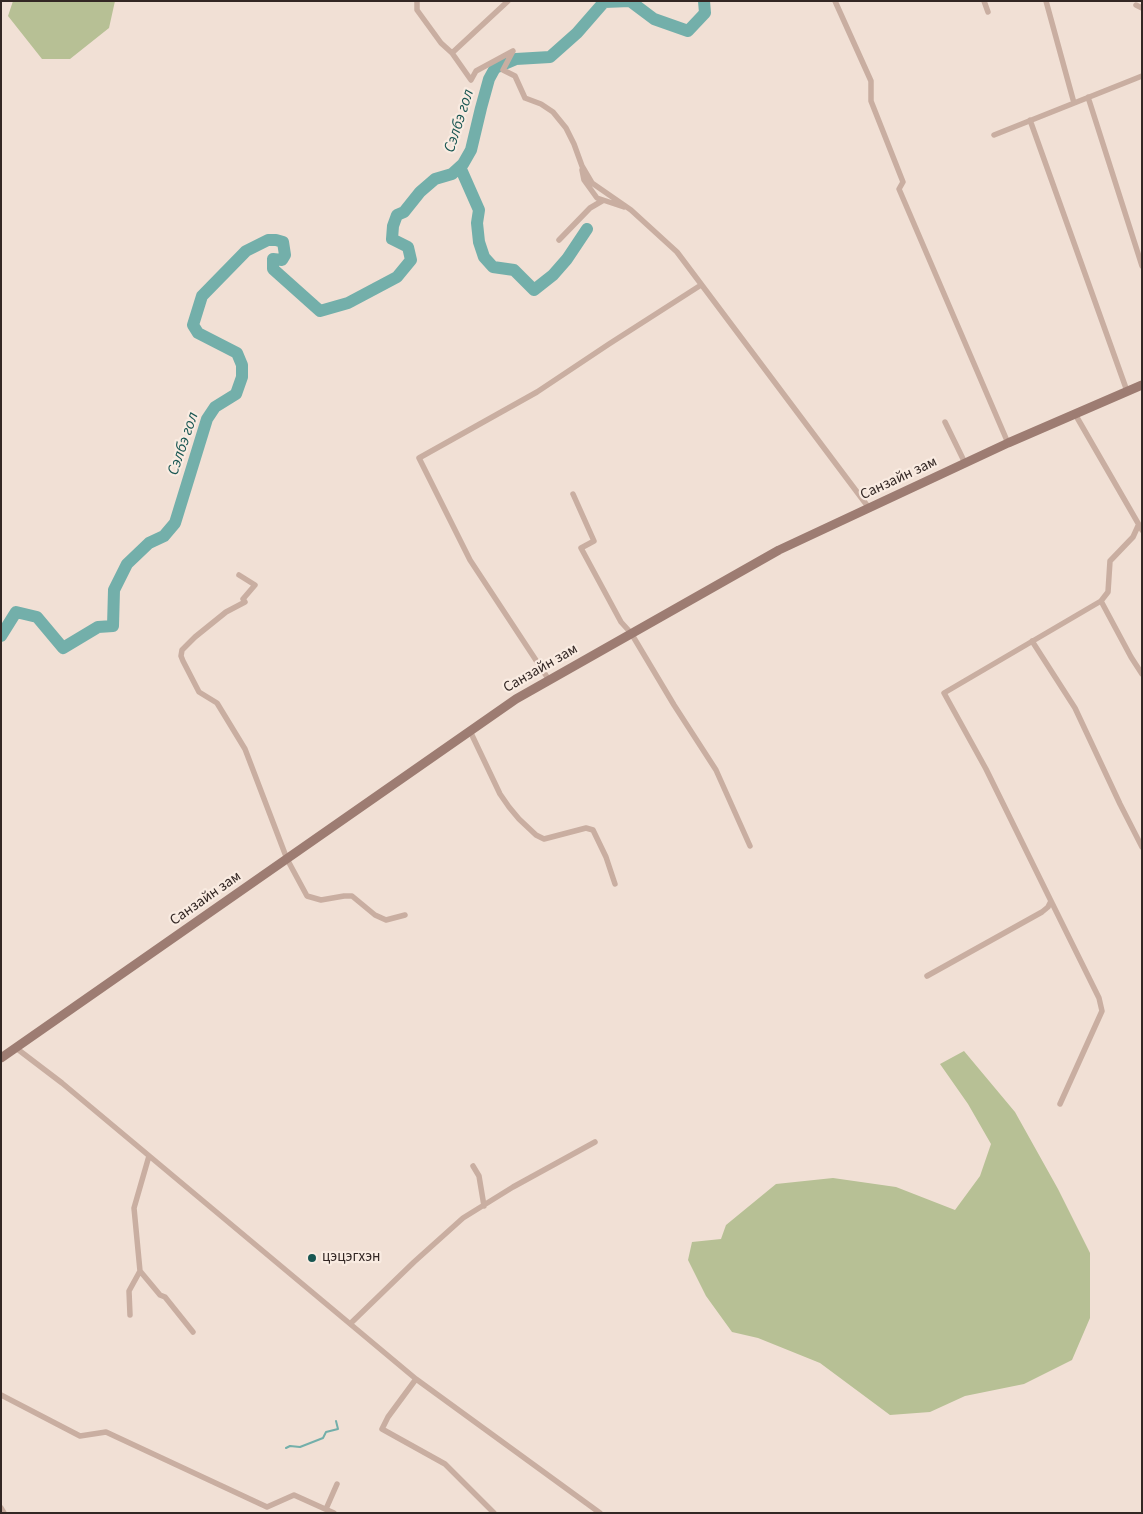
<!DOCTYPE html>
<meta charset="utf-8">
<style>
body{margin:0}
#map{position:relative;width:1143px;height:1514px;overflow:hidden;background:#f1e0d5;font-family:"Source Sans 3",sans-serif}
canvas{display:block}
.frame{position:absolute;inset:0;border:2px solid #332724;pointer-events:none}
</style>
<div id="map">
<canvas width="1143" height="1514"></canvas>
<div class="frame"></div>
</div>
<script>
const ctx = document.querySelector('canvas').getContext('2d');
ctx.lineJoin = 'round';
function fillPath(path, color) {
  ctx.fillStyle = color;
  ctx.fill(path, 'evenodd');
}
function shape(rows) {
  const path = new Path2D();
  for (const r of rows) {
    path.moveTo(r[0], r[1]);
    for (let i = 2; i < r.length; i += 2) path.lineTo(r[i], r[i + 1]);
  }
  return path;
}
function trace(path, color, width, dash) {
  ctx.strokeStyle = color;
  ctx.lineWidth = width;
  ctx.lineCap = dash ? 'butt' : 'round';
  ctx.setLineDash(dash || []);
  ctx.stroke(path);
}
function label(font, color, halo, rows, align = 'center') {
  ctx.font = font + ' "Source Sans 3",sans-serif';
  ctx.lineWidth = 4.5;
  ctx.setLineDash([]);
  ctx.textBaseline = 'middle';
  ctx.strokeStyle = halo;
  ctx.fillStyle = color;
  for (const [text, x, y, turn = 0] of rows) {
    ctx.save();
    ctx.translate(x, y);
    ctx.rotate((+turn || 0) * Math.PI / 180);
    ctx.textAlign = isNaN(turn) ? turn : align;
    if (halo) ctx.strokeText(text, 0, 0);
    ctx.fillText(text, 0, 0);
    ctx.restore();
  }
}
const green = shape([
 [13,1,115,1,109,28,70,59,42,59,8,16],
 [964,1051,1015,1112,1058,1189,1090,1253,1090,1318,1072,1360,1024,1384,965,1396,930,1412,890,1415,820,1363,758,1338,732,1332,706,1296,688,1260,692,1242,721,1239,726,1225,776,1184,833,1178,896,1187,955,1210,980,1176,991,1144,968,1104,940,1064]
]);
const stream = shape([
 [286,1448,290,1446,300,1447,323,1438,326,1432,338,1429,336,1421]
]);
const river = shape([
 [460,167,479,210,477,223,479,242,484,257,493,267,514,270,534,290,553,275,567,259,587,229],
 [1,636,16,612,37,617,63,648,98,627,113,626,114,590,127,564,149,543,164,536,175,523,207,419,215,407,236,394,242,377,242,365,237,353,198,333,193,325,202,296,246,251,268,240,276,240,283,242,285,255,282,260,273,259,273,269,320,311,348,303,397,277,411,260,408,247,392,239,393,226,397,215,404,212,420,192,435,179,452,174,463,164,471,150,481,108,489,79,495,68,516,59,550,57,577,33,604,2,630,1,654,19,688,31,705,13,704,1]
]);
const street = shape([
 [417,1,417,10,441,43,452,53],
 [508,1,452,53,471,80,476,71,513,51,503,70,515,76,525,98,541,104,553,112,566,128,574,144,582,166,592,183,631,210,677,252,869,508],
 [835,1,871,81,871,101,903,182,899,189,1008,443],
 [984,1,988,12],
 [1046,1,1074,103],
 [1136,5,1142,8],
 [1088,97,1142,266],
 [1030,120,1127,391],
 [994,135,1142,76],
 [582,170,584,180,597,198,624,207],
 [559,240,590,208,602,201],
 [1075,414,1142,530],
 [945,422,965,463],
 [573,494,594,541,581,548,621,622,631,633,674,705,716,770,750,846],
 [239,575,255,585,243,599,245,602,226,612,195,637,182,650,181,656,183,661,199,692,217,703,245,749,287,859,307,896,321,900,344,896,352,896,375,915,386,920,405,915],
 [1101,601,1131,657,1142,674],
 [1032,641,1075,708,1120,804,1142,847],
 [549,680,470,560,419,458,537,392,609,344,701,285],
 [470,731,500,794,509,807,519,819,536,835,544,839,586,828,593,830,606,857,615,884],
 [1051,901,1099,998,1102,1011,1060,1104],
 [927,976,1042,912,1048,907,1051,901,986,769,944,693,1101,601,1108,592,1110,561,1133,537,1138,526],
 [16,1048,62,1083,416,1379,600,1513],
 [473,1166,479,1176,484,1206],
 [140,1271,160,1295,165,1297,193,1332],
 [130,1315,129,1291,140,1271,134,1208,149,1156],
 [351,1323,414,1262,463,1218,513,1187,595,1142],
 [416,1379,388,1417,382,1429,445,1464,494,1513],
 [1,1395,80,1436,106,1432,267,1507,294,1495,334,1513],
 [1,1508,4,1513],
 [326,1509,337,1484]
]);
const secondary = shape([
 [1,1058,516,699,779,550,1008,443,1142,385]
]);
const markers = [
 [312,1258,5,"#185652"]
];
const streetNames = [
 ["Санзайн зам",899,479,-25],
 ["Санзайн зам",541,669,-30],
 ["Санзайн зам",206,899,-35]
];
const poiNames = [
 ["цэцэгхэн",322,1258]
];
const waterNames = [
 ["Сэлбэ гол",460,121,-72],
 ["Сэлбэ гол",184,444,-71]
];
fillPath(green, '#b7c095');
trace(stream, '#73afaa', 2);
trace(river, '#73afaa', 12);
trace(street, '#c9aea1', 5.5);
trace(secondary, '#9d7c72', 9);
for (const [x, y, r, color] of markers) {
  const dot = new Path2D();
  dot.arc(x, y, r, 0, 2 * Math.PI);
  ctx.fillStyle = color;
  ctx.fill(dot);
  trace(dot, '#f9ebe1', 2);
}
label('15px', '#332724', '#f9ebe1', streetNames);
label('15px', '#332724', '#f9ebe1', poiNames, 'left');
label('italic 16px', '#185652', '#f9ebe1', waterNames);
</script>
